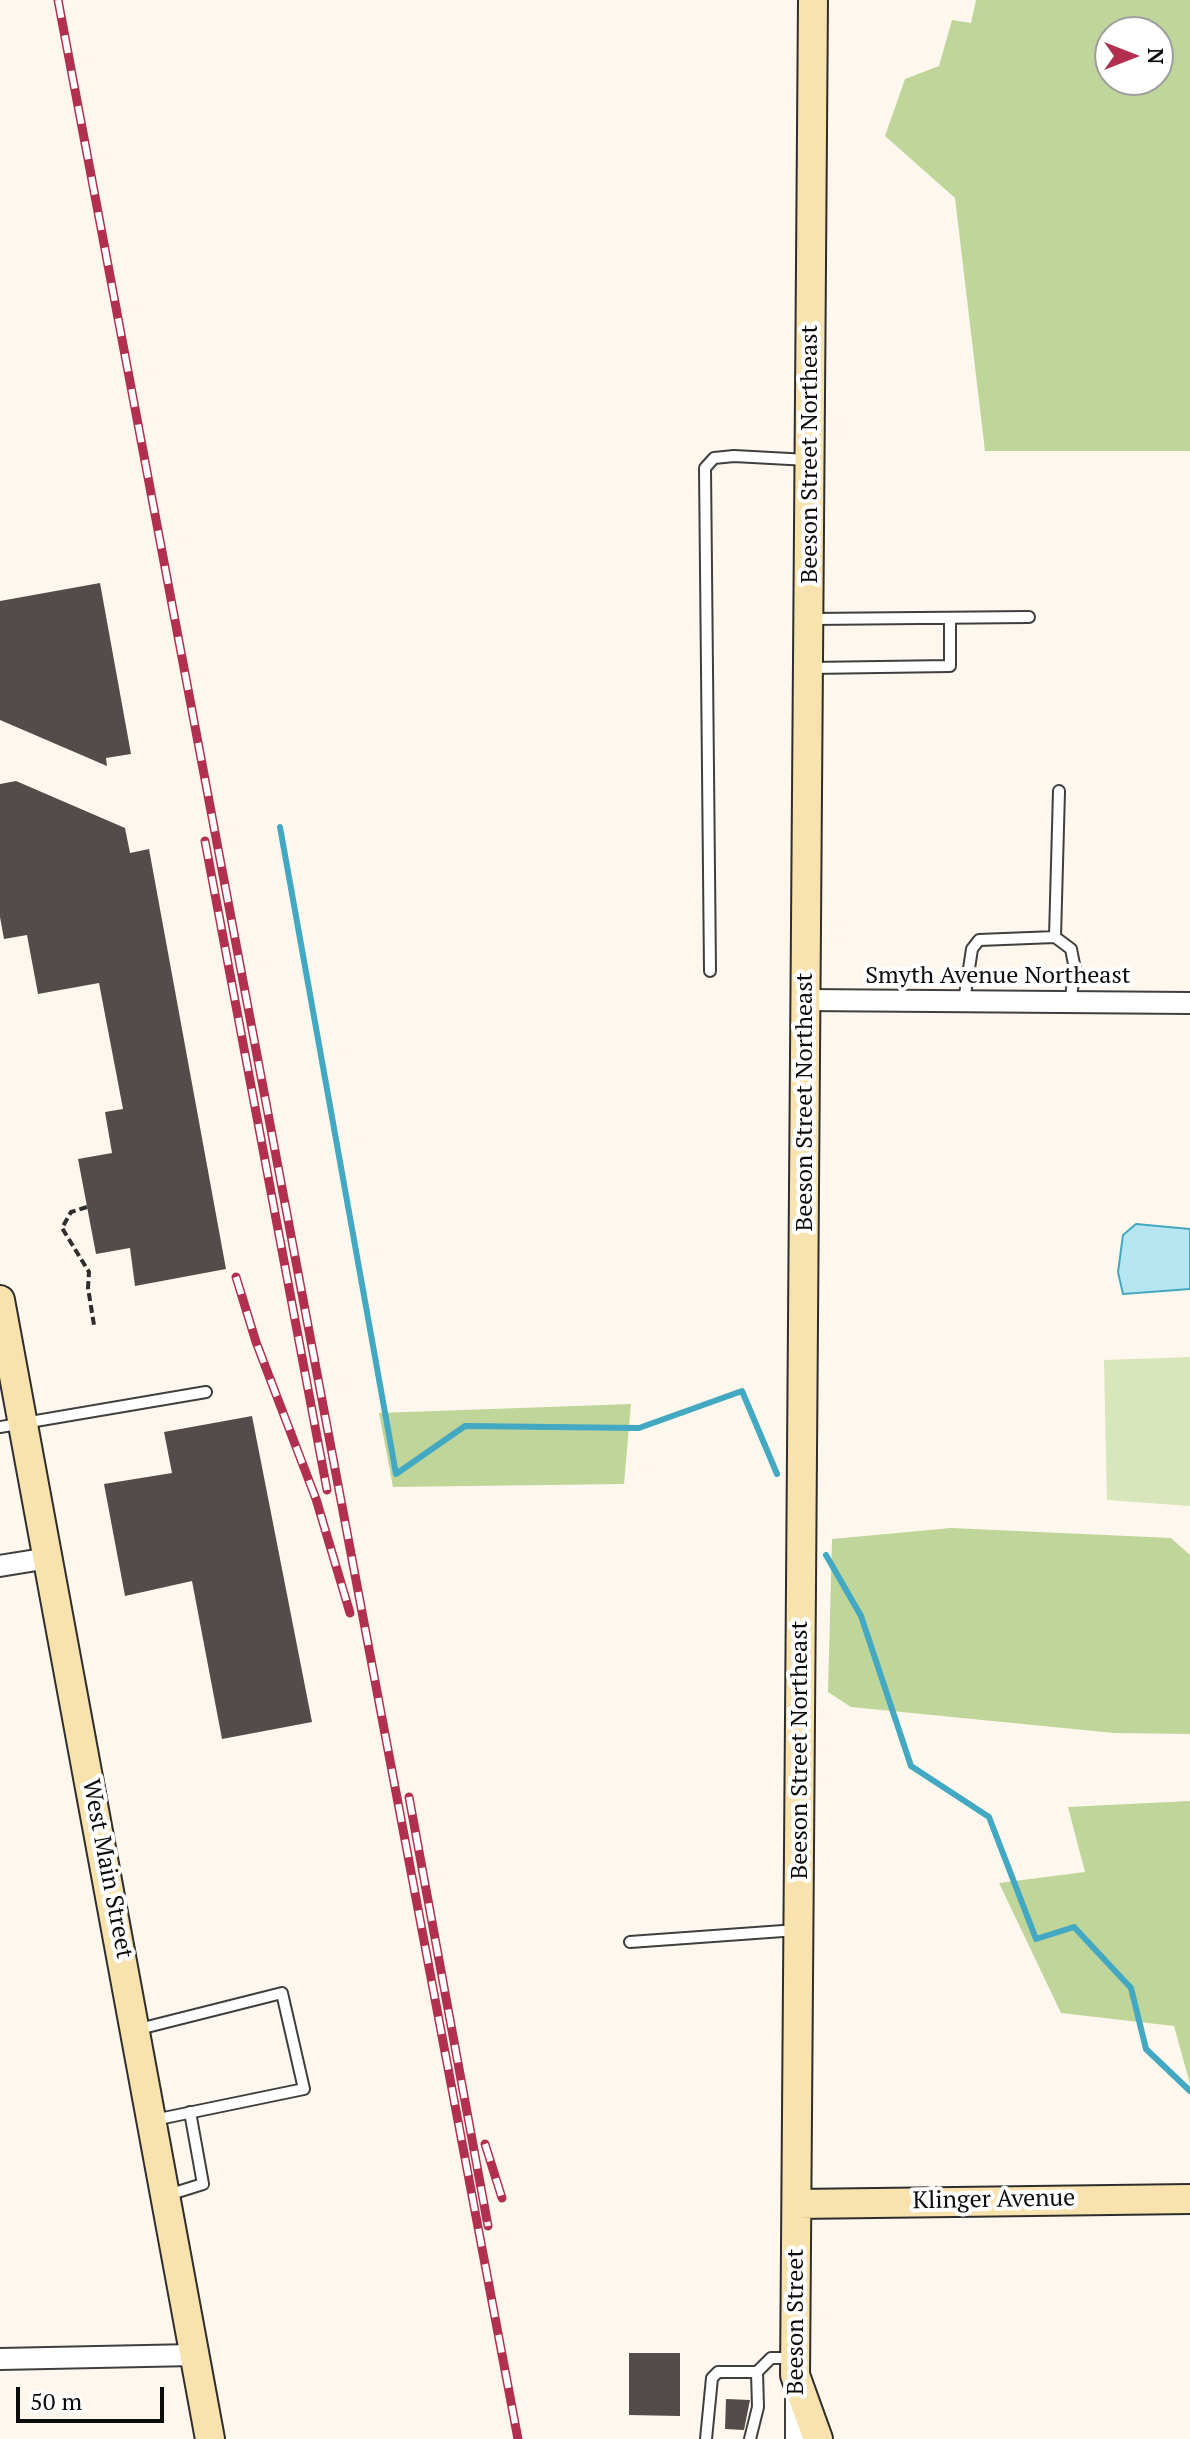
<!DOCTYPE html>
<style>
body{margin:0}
#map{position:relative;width:1190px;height:2439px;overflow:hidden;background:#fef7ed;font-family:"PT Serif",serif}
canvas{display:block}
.north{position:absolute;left:1094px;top:16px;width:80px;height:80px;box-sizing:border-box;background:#fff;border:2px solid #9e9e9e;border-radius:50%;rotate:90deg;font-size:22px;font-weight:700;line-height:32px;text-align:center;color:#0c0c0c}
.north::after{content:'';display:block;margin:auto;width:28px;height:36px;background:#b1304f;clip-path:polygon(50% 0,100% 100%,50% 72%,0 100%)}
.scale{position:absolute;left:16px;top:2387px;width:148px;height:36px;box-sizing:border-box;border:4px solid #0c0c0c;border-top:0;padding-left:10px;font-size:24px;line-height:28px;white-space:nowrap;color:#0c0c0c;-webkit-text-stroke:6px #fff;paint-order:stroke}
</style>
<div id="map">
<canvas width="1190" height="2439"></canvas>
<div class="north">N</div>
<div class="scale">50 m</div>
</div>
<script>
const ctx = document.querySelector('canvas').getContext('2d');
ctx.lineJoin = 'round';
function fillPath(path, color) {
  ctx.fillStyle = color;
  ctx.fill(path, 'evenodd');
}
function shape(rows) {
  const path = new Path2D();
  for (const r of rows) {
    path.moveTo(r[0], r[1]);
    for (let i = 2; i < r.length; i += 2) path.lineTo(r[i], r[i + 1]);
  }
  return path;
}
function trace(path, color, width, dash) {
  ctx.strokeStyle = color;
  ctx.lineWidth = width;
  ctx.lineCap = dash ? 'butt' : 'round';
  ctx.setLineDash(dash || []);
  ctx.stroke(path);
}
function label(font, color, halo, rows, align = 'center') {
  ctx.font = font + ' "PT Serif",serif';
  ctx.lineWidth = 8;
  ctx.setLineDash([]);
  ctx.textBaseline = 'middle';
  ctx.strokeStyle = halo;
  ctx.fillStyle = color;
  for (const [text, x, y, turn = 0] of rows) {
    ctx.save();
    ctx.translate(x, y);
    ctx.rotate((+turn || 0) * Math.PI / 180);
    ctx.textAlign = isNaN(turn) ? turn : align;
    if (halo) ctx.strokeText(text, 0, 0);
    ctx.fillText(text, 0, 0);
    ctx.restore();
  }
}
const green = shape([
 [1190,1357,1190,1506,1107,1500,1104,1360]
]);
const forest = shape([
 [976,0,1190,0,1190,451,985,451,955,198,885,136,905,79,939,66,952,20,971,23],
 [1110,32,1158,32,1158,80,1110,80],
 [631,1404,624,1484,393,1487,379,1413],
 [951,1528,1171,1538,1190,1555,1190,1734,1114,1733,851,1707,828,1692,832,1539],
 [1190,1801,1190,2084,1174,2026,1061,2013,999,1883,1085,1872,1068,1807]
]);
const water = shape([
 [1136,1224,1190,1229,1190,1289,1123,1294,1118,1272,1123,1235,1136,1224]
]);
const stream = shape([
 [280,827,396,1474,465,1426,639,1428,742,1391,777,1474],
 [826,1555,861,1616,911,1766,989,1817,1036,1939,1074,1927,1131,1988,1146,2049,1190,2091]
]);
const building = shape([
 [100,583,131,754,106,758,107,766,0,720,0,601],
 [16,781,125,828,130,853,149,849,226,1269,135,1286,130,1248,96,1254,78,1159,112,1153,105,1112,123,1109,99,983,38,994,27,935,4,939,0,917,0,784],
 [252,1416,312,1722,222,1739,192,1581,125,1596,104,1484,172,1473,164,1432],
 [629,2353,680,2353,680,2416,629,2415],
 [726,2399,750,2400,744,2430,725,2429]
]);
const path = shape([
 [87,1207,71,1212,62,1228,89,1272,88,1288,94,1325]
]);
const lane = shape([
 [811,619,1029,617],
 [810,668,950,666,950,618],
 [1055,937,1059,791],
 [710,971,705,468,714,458,734,456,808,460],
 [964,1001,972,949,979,940,1055,937,1071,949,1075,969,1070,1003],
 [0,1427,206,1392],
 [630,1942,797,1930],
 [139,2029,282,1993,304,2089,154,2120],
 [168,2195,203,2184,190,2112],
 [706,2439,712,2378,718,2372,757,2372,771,2358,793,2358],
 [750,2439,758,2407,757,2372]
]);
const street = shape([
 [805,1000,1190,1003],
 [0,1566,49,1558],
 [0,2359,194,2355],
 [796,2395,796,2439]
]);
const secondary = shape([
 [813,0,795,2375,818,2439],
 [0,1300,210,2439],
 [797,2204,1190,2199]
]);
const rail = shape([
 [58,0,518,2439],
 [205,841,327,1490],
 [236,1277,256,1342,316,1499,350,1613],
 [409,1797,488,2226],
 [485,2144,502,2198]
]);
const streetNames = [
 ["Beeson Street Northeast",810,454,-90],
 ["Smyth Avenue Northeast",998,976],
 ["Beeson Street Northeast",805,1102,-90],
 ["Beeson Street Northeast",800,1750,-90],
 ["West Main Street",107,1869,79],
 ["Klinger Avenue",994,2200,-1],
 ["Beeson Street",796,2322,-90]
];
fillPath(green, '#d9e5ba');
fillPath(forest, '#c0d59a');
fillPath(water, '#b6e6f1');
trace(water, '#43a8c2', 2);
trace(stream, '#43a8c2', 6);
fillPath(building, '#544c4a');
trace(lane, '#3f3f3f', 14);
trace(street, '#3f3f3f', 24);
trace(secondary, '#2e2e2e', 32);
trace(path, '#2e2e2e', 4, [8, 4]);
trace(lane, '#fff', 10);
trace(street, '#fff', 20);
trace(secondary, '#f8e2ad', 28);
trace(rail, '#b1304f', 9);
trace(rail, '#fff', 6, [18]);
label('24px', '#0c0c0c', '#fff', streetNames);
</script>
